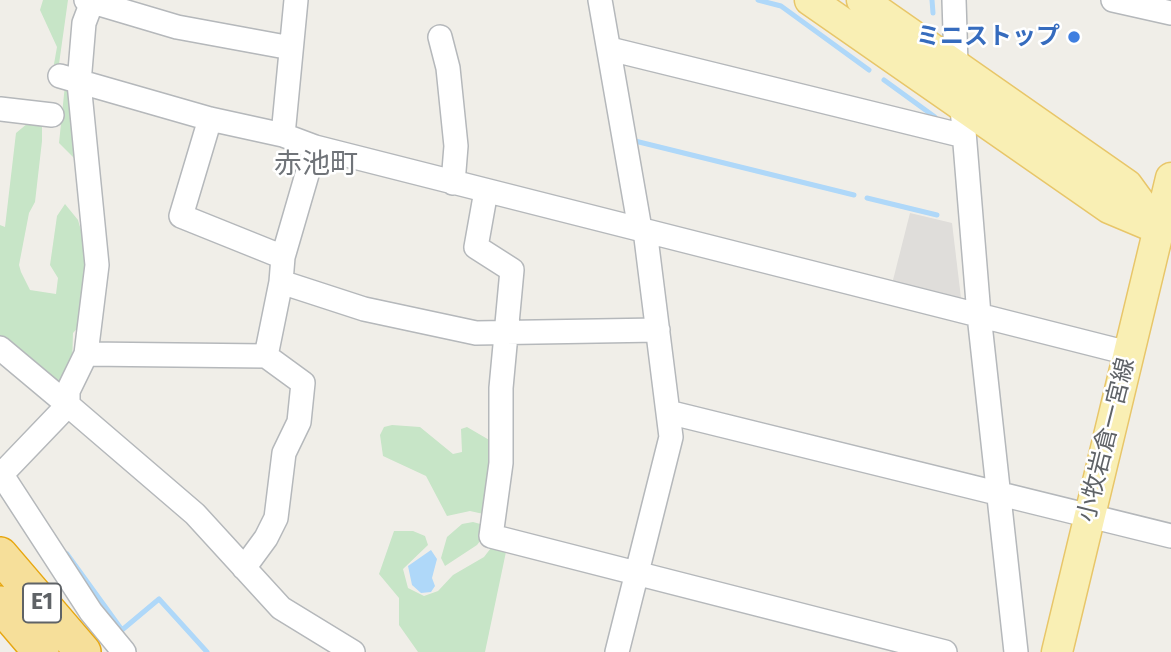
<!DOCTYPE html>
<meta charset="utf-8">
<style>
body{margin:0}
canvas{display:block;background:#f0eee8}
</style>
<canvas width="1171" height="652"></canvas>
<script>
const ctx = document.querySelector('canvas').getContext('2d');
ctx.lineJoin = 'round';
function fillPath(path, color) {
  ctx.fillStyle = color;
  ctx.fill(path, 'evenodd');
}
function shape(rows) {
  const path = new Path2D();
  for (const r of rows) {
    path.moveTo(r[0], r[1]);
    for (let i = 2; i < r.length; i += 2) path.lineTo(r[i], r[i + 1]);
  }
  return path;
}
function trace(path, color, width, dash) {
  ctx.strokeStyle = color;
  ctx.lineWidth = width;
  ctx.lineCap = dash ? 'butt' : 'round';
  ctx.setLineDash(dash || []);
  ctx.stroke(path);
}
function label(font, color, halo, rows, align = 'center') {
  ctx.font = font + ' "Fira Sans","Noto Sans JP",sans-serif';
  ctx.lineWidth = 5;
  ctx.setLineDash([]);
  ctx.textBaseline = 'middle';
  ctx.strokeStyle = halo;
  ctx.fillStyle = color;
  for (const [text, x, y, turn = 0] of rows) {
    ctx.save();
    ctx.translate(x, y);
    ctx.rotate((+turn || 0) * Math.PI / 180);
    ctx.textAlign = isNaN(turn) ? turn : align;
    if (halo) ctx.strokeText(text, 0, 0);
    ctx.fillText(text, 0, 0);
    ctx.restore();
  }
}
const industrial = shape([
 [910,213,952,223,961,298,957,300,892,284]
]);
const green = shape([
 [43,0,68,0,58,71,54,64,57,47,40,10],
 [65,85,68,85,80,164,59,143],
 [34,118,42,122,42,141,35,202,29,213,19,265,21,272,30,290,56,294,58,278,50,265,57,216,65,204,78,220,91,265,83,322,73,333,72,366,62,385,56,387,0,338,0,225,5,227,16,133],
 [392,425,420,427,453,454,462,452,461,429,467,427,491,441,488,515,470,511,447,516,426,476,383,456,380,435,384,427],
 [473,522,484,525,484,536,477,545,445,566,441,558,447,537,462,524],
 [394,531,413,531,425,536,428,545,403,569,408,588,424,596,438,591,453,575,484,557,494,544,507,547,485,652,418,652,399,625,399,598,379,574]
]);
const water = shape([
 [431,550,437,559,432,578,435,586,431,592,421,593,412,585,408,566]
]);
const stream = shape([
 [758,0,781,6,869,70],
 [932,0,933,13],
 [884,80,935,117],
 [635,141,854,195],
 [867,198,937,215],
 [67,554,122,630,159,599,207,652]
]);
const minor = shape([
 [86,0,177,27,291,48],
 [600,0,640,229],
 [954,0,956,64],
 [1113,0,1171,13],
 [440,37,448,68,456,146,453,183],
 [610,49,964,136],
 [60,76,210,119,283,135,315,147,1128,353],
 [962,107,979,315,1016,652],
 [0,109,52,115],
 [210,119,181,216,283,257],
 [283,135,296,0],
 [486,191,476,247,512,270,501,388,501,463,491,536,945,652],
 [281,282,364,309,476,333,658,330],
 [0,348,68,405],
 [86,354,266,356,303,383,299,422,284,453,276,518,266,538,244,568],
 [266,356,281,282,283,257,315,147],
 [68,405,68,391,86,354,97,265,79,83,84,23,92,2],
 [668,412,1171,536],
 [0,472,91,612,124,652],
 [0,476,68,405,195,514,281,608,353,652],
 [617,652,671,437,645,230]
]);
const major = shape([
 [810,0,1109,208,1159,229],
 [862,0,1127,185,1159,229],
 [1057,652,1171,178]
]);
const highway = shape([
 [0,555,83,652],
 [0,604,41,652]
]);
const markers = [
 [1074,37,7,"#3f7fe0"]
];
const shields = [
 [42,603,38]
];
const shieldNames = [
 ["E1",42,603]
];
const shopNames = [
 ["ミニストップ",1060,37]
];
const streetNames = [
 ["小牧岩倉一宮線",1107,440,-76]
];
const quarterNames = [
 ["赤池町",316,165]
];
fillPath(industrial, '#dfddda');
fillPath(green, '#c7e5c7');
fillPath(water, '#afd8f9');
trace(stream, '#afd8f9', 5);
trace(minor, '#b5b8bb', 26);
trace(major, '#e8c669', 33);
trace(highway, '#e7a711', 38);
trace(minor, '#fff', 23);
trace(major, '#f9efb4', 30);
trace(highway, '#f6df9a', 35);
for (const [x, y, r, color] of markers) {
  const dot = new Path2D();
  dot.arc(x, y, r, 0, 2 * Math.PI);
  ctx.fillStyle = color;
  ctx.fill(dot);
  trace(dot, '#fff', 2.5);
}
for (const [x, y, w] of shields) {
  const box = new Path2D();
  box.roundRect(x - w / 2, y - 19.5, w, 39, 5);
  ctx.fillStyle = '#fff';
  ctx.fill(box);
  trace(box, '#5f6367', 2);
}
label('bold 23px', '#5f6367', null, shieldNames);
label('bold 24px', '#366cbe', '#fff', shopNames, 'right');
label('24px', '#5f6367', '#fff', streetNames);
label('28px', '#707479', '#fff', quarterNames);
</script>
